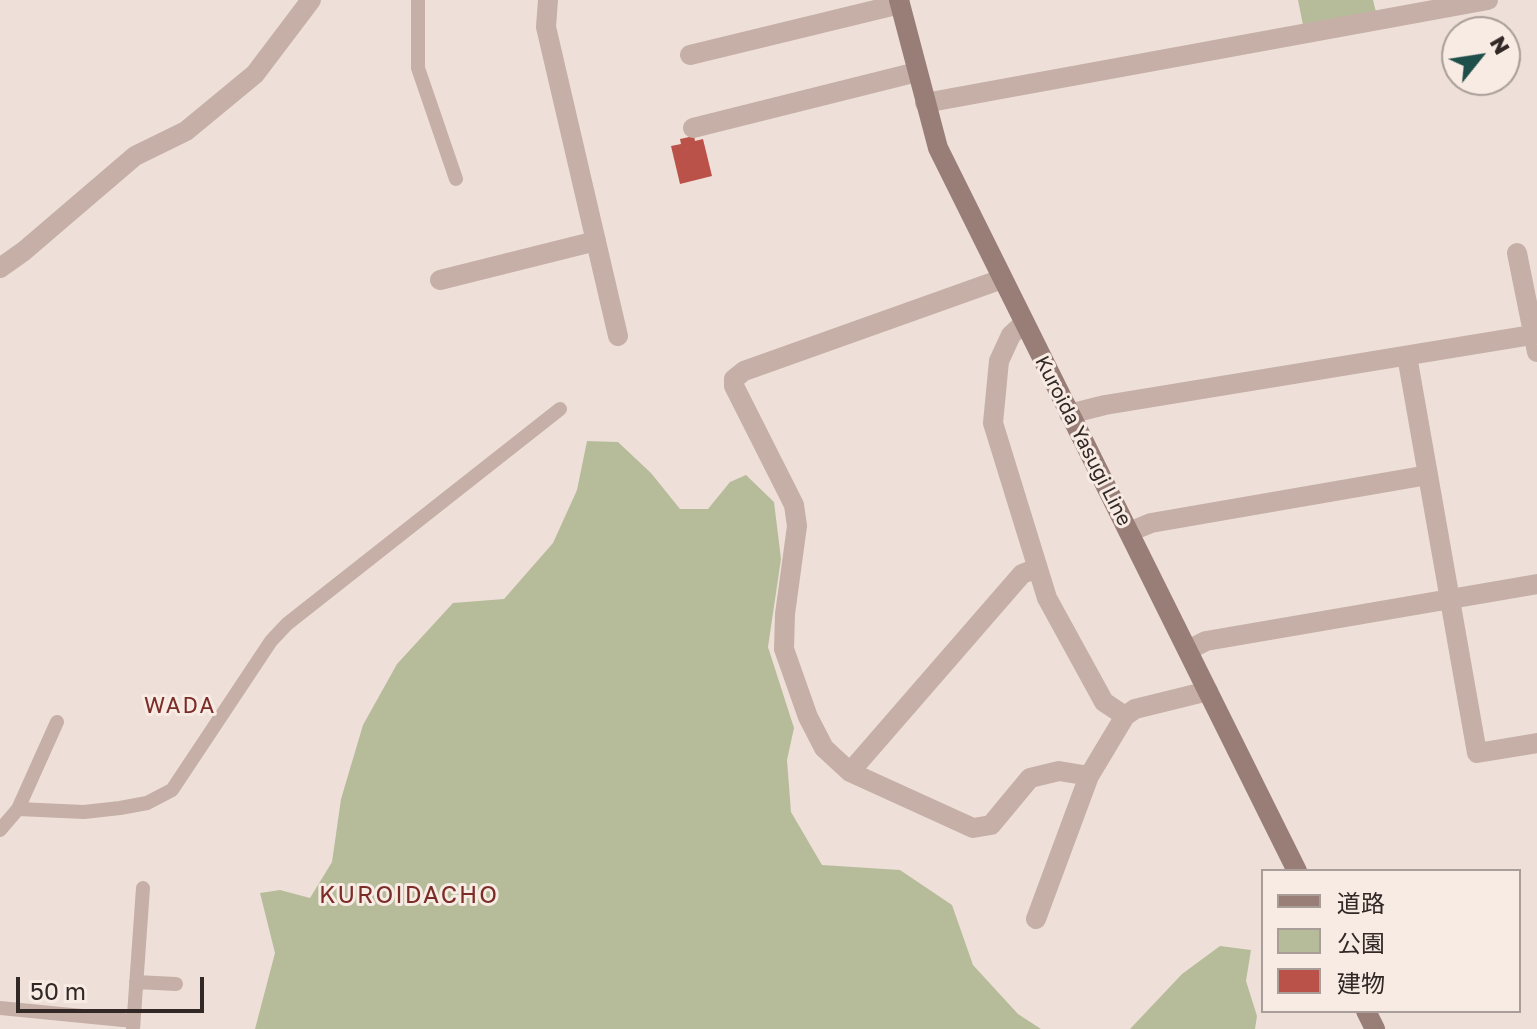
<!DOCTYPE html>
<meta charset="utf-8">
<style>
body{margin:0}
#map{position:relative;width:1537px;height:1029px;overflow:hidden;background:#eee0d8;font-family:"Golos Text","Noto Sans JP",sans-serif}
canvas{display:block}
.legend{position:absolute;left:1261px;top:869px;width:260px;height:144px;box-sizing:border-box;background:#f7ebe4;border:2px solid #a89d98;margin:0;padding:10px 14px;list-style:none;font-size:24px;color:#322826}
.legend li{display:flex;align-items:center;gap:16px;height:40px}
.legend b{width:40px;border:2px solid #a89d98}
.north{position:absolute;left:1441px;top:16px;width:80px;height:80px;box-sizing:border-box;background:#f7ebe4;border:2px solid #a89d98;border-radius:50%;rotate:60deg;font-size:22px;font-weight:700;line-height:32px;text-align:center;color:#322826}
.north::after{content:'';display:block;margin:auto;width:28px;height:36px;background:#1f4f4a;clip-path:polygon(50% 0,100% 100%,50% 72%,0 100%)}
.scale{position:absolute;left:16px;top:977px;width:188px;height:36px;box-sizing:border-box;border:4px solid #322826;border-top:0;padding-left:10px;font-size:24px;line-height:28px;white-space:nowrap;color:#322826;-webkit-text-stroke:6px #f7ebe4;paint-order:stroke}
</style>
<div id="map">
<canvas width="1537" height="1029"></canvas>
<ul class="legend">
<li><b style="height:10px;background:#987e77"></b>道路</li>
<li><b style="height:22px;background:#b6bc9a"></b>公園</li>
<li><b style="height:22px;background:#bb5249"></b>建物</li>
</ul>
<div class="north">N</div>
<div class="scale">50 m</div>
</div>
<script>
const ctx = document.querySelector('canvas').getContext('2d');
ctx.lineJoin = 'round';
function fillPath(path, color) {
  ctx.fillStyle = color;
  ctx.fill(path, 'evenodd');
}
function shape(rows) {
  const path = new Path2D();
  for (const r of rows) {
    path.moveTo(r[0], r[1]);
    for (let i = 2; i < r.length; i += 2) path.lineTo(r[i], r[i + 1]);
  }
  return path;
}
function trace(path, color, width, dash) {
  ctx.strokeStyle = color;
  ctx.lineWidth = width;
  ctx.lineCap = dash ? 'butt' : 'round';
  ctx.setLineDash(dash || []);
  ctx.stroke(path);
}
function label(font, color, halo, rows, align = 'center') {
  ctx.font = font + ' "Golos Text",sans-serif';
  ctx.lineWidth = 6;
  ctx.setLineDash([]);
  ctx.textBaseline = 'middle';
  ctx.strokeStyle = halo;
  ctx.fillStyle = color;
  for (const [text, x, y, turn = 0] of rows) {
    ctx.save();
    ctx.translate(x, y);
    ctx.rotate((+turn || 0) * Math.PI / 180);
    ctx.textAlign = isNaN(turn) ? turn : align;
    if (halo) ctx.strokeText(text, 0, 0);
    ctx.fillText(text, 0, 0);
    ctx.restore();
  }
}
const green = shape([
 [1298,0,1373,0,1376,12,1303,25],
 [587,441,618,442,651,473,680,509,708,509,730,482,746,475,774,502,781,559,768,647,794,728,787,760,791,812,822,865,900,870,952,905,973,965,1018,1014,1041,1029,255,1029,275,953,260,893,280,890,310,898,332,862,341,799,363,725,397,664,453,603,504,599,553,543,577,490],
 [1220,946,1251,950,1246,981,1257,1016,1255,1029,1130,1029,1182,974]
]);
const building = shape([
 [694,136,695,141,703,139,712,176,680,184,671,146,681,144,680,139]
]);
const lane = shape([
 [418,0,418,68,456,179],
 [18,809,84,812,120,808,147,803,172,790,271,641,287,624,560,409],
 [0,830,18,809,57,722],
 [136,982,176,984],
 [0,1008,133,1021],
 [133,1029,143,888]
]);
const street = shape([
 [548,0,546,27,618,336],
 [690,55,900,4],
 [925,103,1488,0],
 [693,128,917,72],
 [1517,253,1537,352],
 [0,268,24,251,135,156,186,131,255,74,311,0],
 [1002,279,744,371,734,379,734,386,794,505,797,526,785,614,784,649,808,717,824,748,850,772,973,828,991,825,1030,778,1059,771,1089,776,1036,919],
 [440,280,596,241],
 [1024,323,1011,335,999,361,993,423,1047,598,1104,702,1125,716],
 [1407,356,1477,753,1537,743],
 [1069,414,1105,405,1537,334],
 [1129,532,1151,523,1428,475],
 [1188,650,1206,641,1537,584],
 [850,772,1022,574,1037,568],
 [1089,776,1125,716,1135,709,1208,691]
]);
const secondary = shape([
 [899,0,938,148,1297,871],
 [1366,1011,1375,1029]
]);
const streetNames = [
 ["Kuroida Yasugi Line",1083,441,63]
];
const neighbourhoodNames = [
 ["WADA",180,706]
];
const quarterNames = [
 ["KUROIDACHO",409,895]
];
fillPath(green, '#b6bc9a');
fillPath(building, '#bb5249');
trace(lane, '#c5afa6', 14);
trace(street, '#c5afa6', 20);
trace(secondary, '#987e77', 20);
label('20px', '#322826', '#f7ebe4', streetNames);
ctx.letterSpacing = '2px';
label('22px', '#7a2c26', '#f7ebe4', neighbourhoodNames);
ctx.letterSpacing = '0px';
ctx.letterSpacing = '2px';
label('24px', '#7a2c26', '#f7ebe4', quarterNames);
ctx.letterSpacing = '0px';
</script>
